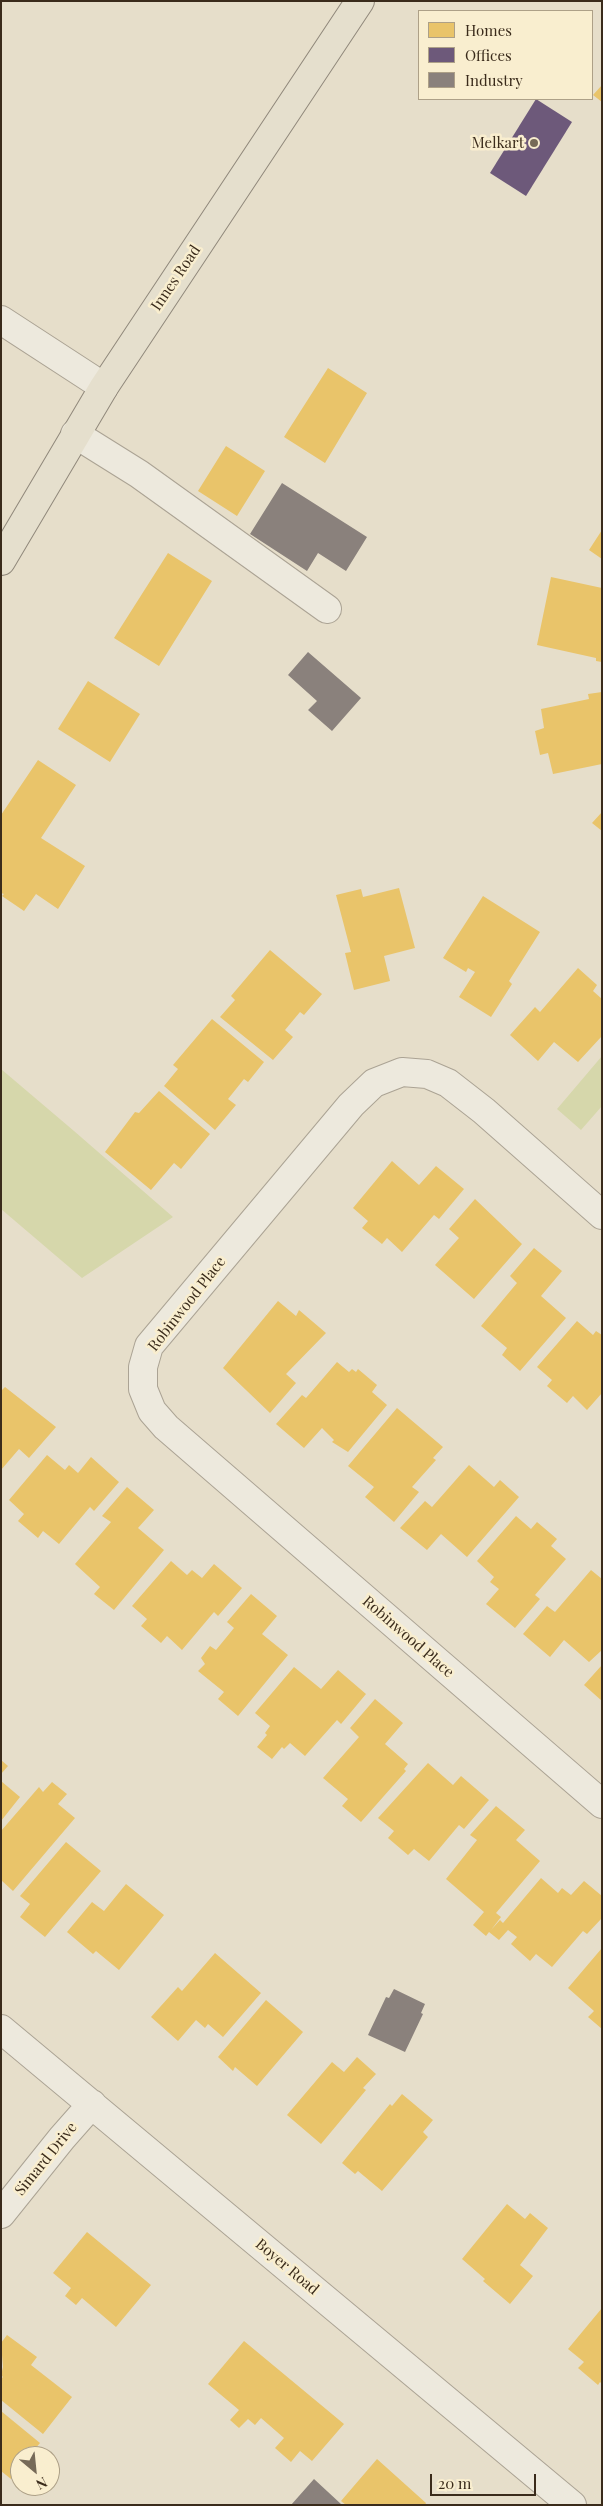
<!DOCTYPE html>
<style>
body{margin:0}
#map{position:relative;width:603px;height:2506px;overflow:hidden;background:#e6deca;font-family:"Playfair Display",serif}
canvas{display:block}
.frame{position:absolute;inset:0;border:2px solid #3a2b1b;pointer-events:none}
.legend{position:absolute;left:418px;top:10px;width:175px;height:90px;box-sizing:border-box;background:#f9eecf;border:1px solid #ada087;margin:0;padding:6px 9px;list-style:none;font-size:15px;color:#3a2b1b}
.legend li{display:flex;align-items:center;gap:10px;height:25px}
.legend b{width:25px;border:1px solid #ada087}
.north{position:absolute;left:10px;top:2446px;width:50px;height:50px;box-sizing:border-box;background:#f9eecf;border:1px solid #ada087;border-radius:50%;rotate:152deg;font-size:14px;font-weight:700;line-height:20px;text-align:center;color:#3a2b1b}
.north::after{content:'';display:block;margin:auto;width:18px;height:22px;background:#766a58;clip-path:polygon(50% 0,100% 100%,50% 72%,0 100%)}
.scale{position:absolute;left:430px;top:2474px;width:106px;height:22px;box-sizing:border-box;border:2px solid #3a2b1b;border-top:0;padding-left:6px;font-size:15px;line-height:18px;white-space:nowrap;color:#3a2b1b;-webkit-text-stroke:4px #f9eecf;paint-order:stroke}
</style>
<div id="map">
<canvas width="603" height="2506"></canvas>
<div class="frame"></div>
<ul class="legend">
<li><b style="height:14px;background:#e9c46a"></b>Homes</li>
<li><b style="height:14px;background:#6d597a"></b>Offices</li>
<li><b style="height:14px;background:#8a817c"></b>Industry</li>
</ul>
<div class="north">N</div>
<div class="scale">20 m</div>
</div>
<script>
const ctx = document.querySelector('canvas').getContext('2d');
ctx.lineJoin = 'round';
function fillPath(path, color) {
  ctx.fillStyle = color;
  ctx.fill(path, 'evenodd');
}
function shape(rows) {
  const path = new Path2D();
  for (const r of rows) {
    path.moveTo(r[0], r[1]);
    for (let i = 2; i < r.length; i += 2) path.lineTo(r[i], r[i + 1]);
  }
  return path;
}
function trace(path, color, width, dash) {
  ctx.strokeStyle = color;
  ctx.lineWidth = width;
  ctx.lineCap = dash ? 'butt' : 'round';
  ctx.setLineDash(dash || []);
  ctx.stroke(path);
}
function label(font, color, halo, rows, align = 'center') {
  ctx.font = font + ' "Playfair Display",serif';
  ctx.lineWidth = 5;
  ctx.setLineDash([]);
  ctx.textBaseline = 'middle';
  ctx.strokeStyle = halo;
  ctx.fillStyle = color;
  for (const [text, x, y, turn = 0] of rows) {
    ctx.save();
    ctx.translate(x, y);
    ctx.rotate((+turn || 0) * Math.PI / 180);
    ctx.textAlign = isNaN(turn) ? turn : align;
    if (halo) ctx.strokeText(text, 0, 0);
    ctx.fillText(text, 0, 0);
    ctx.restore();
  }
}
const green = shape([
 [602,1056,602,1106,581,1130,557,1109],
 [1,1069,74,1131,173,1217,82,1278,1,1209]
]);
const homes = shape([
 [602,85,602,102,593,95],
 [328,368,367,393,325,463,284,437],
 [226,446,265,471,237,516,198,491],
 [602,530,602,559,589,550],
 [168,553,212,581,159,666,114,638],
 [551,577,602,588,602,662,596,661,596,658,537,645],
 [88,681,140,714,110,762,58,729],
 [602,692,602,764,553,774,548,753,540,755,535,731,544,728,541,709,589,699,588,694],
 [38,760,76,785,41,838,85,866,58,909,36,894,24,911,2,896,4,894,1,893,1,815],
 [602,812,602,831,592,823],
 [399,888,415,948,384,956,390,981,354,990,345,953,351,952,336,895,361,889,363,897],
 [483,896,540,932,509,981,512,984,491,1017,459,997,475,972,468,968,466,972,443,958],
 [270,950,322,994,304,1015,300,1012,285,1030,293,1037,273,1060,220,1017,235,1000,231,996],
 [578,968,597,985,593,991,602,999,602,1036,578,1062,554,1042,538,1061,510,1035,535,1007,540,1012],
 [212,1019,264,1062,248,1082,244,1079,228,1099,236,1105,215,1130,164,1086,178,1069,173,1065],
 [159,1091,210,1134,181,1169,174,1163,151,1190,105,1152,135,1112,139,1113],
 [392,1161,419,1185,436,1166,464,1189,439,1219,434,1215,402,1252,387,1238,382,1244,362,1228,368,1221,353,1208],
 [475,1199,522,1244,474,1299,435,1265,459,1238,449,1229],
 [534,1248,562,1271,541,1296,566,1318,520,1371,502,1355,507,1348,481,1326,517,1283,510,1276],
 [278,1301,296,1316,299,1310,326,1333,286,1374,296,1383,270,1413,223,1368],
 [577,1321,593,1335,596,1331,602,1335,602,1393,587,1410,573,1396,567,1403,547,1386,552,1380,537,1367],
 [337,1362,349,1372,352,1369,356,1372,358,1369,377,1385,372,1392,387,1405,348,1452,332,1442,334,1440,322,1428,304,1448,276,1424,302,1395,306,1398],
 [5,1387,56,1427,29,1458,19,1449,1,1470,1,1391],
 [397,1408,443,1447,433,1458,436,1460,412,1487,419,1492,394,1522,365,1497,374,1487,348,1466],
 [47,1455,65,1470,69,1465,78,1473,91,1457,119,1482,94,1511,90,1507,59,1544,43,1531,38,1538,18,1521,24,1514,9,1500],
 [469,1465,494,1487,500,1480,519,1497,467,1557,441,1534,427,1550,400,1528,425,1501,432,1507],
 [127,1487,154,1510,138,1528,164,1550,114,1610,94,1594,100,1587,75,1564,111,1522,102,1516],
 [516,1516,531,1529,537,1522,557,1539,551,1546,566,1559,535,1595,540,1599,515,1628,486,1604,499,1589,490,1582,494,1577,477,1561],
 [171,1561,187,1575,192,1570,202,1578,214,1564,242,1588,218,1616,214,1612,182,1650,167,1636,161,1643,141,1626,147,1619,132,1606],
 [591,1570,602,1579,602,1650,589,1662,564,1640,550,1657,523,1634,547,1606,555,1612],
 [251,1594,277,1616,262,1634,288,1655,238,1716,218,1699,224,1692,198,1671,205,1664,201,1658,210,1646,216,1650,234,1628,227,1622],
 [602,1665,602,1701,584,1685],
 [294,1667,321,1689,338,1670,366,1694,341,1724,337,1720,305,1756,290,1743,284,1749,282,1747,272,1759,257,1747,267,1735,265,1733,270,1726,255,1713],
 [375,1699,403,1723,385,1744,408,1764,404,1769,406,1771,361,1822,342,1806,348,1799,323,1778,359,1737,350,1728],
 [1,1760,8,1766,1,1774],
 [428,1763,453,1785,461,1776,489,1800,464,1829,459,1825,429,1861,414,1849,408,1855,388,1838,394,1831,378,1818],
 [1,1781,20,1797,1,1821],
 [52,1782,67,1794,58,1804,75,1818,13,1891,1,1880,1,1831,39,1787,43,1792],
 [496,1806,525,1830,516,1840,540,1861,496,1913,501,1917,491,1930,500,1920,503,1923,541,1878,558,1893,562,1888,571,1895,584,1881,602,1896,602,1918,587,1934,583,1931,552,1967,536,1954,530,1961,511,1944,517,1937,508,1930,499,1940,489,1932,486,1936,473,1925,484,1912,446,1879,477,1840,470,1835],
 [66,1842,101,1871,45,1937,20,1917,30,1904,20,1896],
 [126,1884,164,1915,119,1970,96,1951,93,1954,67,1932,92,1902,104,1911],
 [602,1948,602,2029,588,2017,594,2011,568,1988],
 [215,1953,261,1993,223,2037,208,2024,205,2028,196,2020,178,2041,151,2017,178,1987,182,1991],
 [266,2000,303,2032,257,2086,235,2067,233,2071,218,2057],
 [357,2057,376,2074,363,2088,366,2090,321,2144,287,2115,332,2062,344,2072],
 [402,2094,433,2120,423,2132,428,2137,382,2191,358,2171,355,2174,342,2163,390,2104,392,2106],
 [507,2204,525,2219,530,2213,548,2228,520,2265,533,2276,510,2304,483,2281,485,2279,462,2259],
 [87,2232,151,2285,116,2327,82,2298,76,2305,65,2296,71,2288,53,2273],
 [602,2308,602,2384,600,2382,598,2385,578,2368,584,2362,568,2349],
 [7,2335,37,2357,31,2365,72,2397,43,2434,1,2400,1,2379,3,2377,1,2375,3,2367,1,2343],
 [244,2341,344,2424,312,2461,300,2451,291,2462,275,2448,284,2438,261,2418,255,2425,248,2419,239,2428,230,2420,239,2410,208,2384],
 [1,2411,40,2443,29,2456,20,2456,20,2468,11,2479,1,2471],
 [377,2459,426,2503,425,2505,346,2505,341,2501]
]);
const offices = shape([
 [536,99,572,122,526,196,490,173]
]);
const industry = shape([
 [282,483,367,537,346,571,318,553,307,571,250,534],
 [308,652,361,698,332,731,308,710,317,701,288,675],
 [394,1989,425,2004,421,2013,423,2014,405,2052,368,2035,386,1997,389,1998],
 [314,2479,341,2504,341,2505,291,2505]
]);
const minor = shape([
 [1,320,104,387],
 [75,434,139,474,327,609],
 [602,1215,484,1111,448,1083,427,1074,402,1072,374,1083,351,1105,149,1346,143,1367,143,1389,152,1411,166,1427,602,1804],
 [1,2029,572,2505],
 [1,2214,62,2138,92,2104]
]);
const major = shape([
 [1,561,104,387,360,1]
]);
const markers = [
 [534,143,5,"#766a58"]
];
const poiNames = [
 ["Melkart",524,143]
];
const streetNames = [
 ["Innes Road",176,278,-56],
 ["Robinwood Place",187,1304,-52],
 ["Robinwood Place",408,1637,41],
 ["Simard Drive",46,2159,-51],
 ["Boyer Road",287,2267,40]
];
fillPath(green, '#d6d7ab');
fillPath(homes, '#e9c46a');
fillPath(offices, '#6d597a');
fillPath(industry, '#8a817c');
trace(minor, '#aba394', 30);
trace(major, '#90887b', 30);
trace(minor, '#ede9dd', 28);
trace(major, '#e5dfcd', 28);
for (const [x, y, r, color] of markers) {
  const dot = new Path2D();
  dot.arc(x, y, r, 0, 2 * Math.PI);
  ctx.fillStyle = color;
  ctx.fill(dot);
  trace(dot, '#f9eecf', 2);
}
label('15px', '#3a2b1b', '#f9eecf', poiNames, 'right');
label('15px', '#3a2b1b', '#f9eecf', streetNames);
</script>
